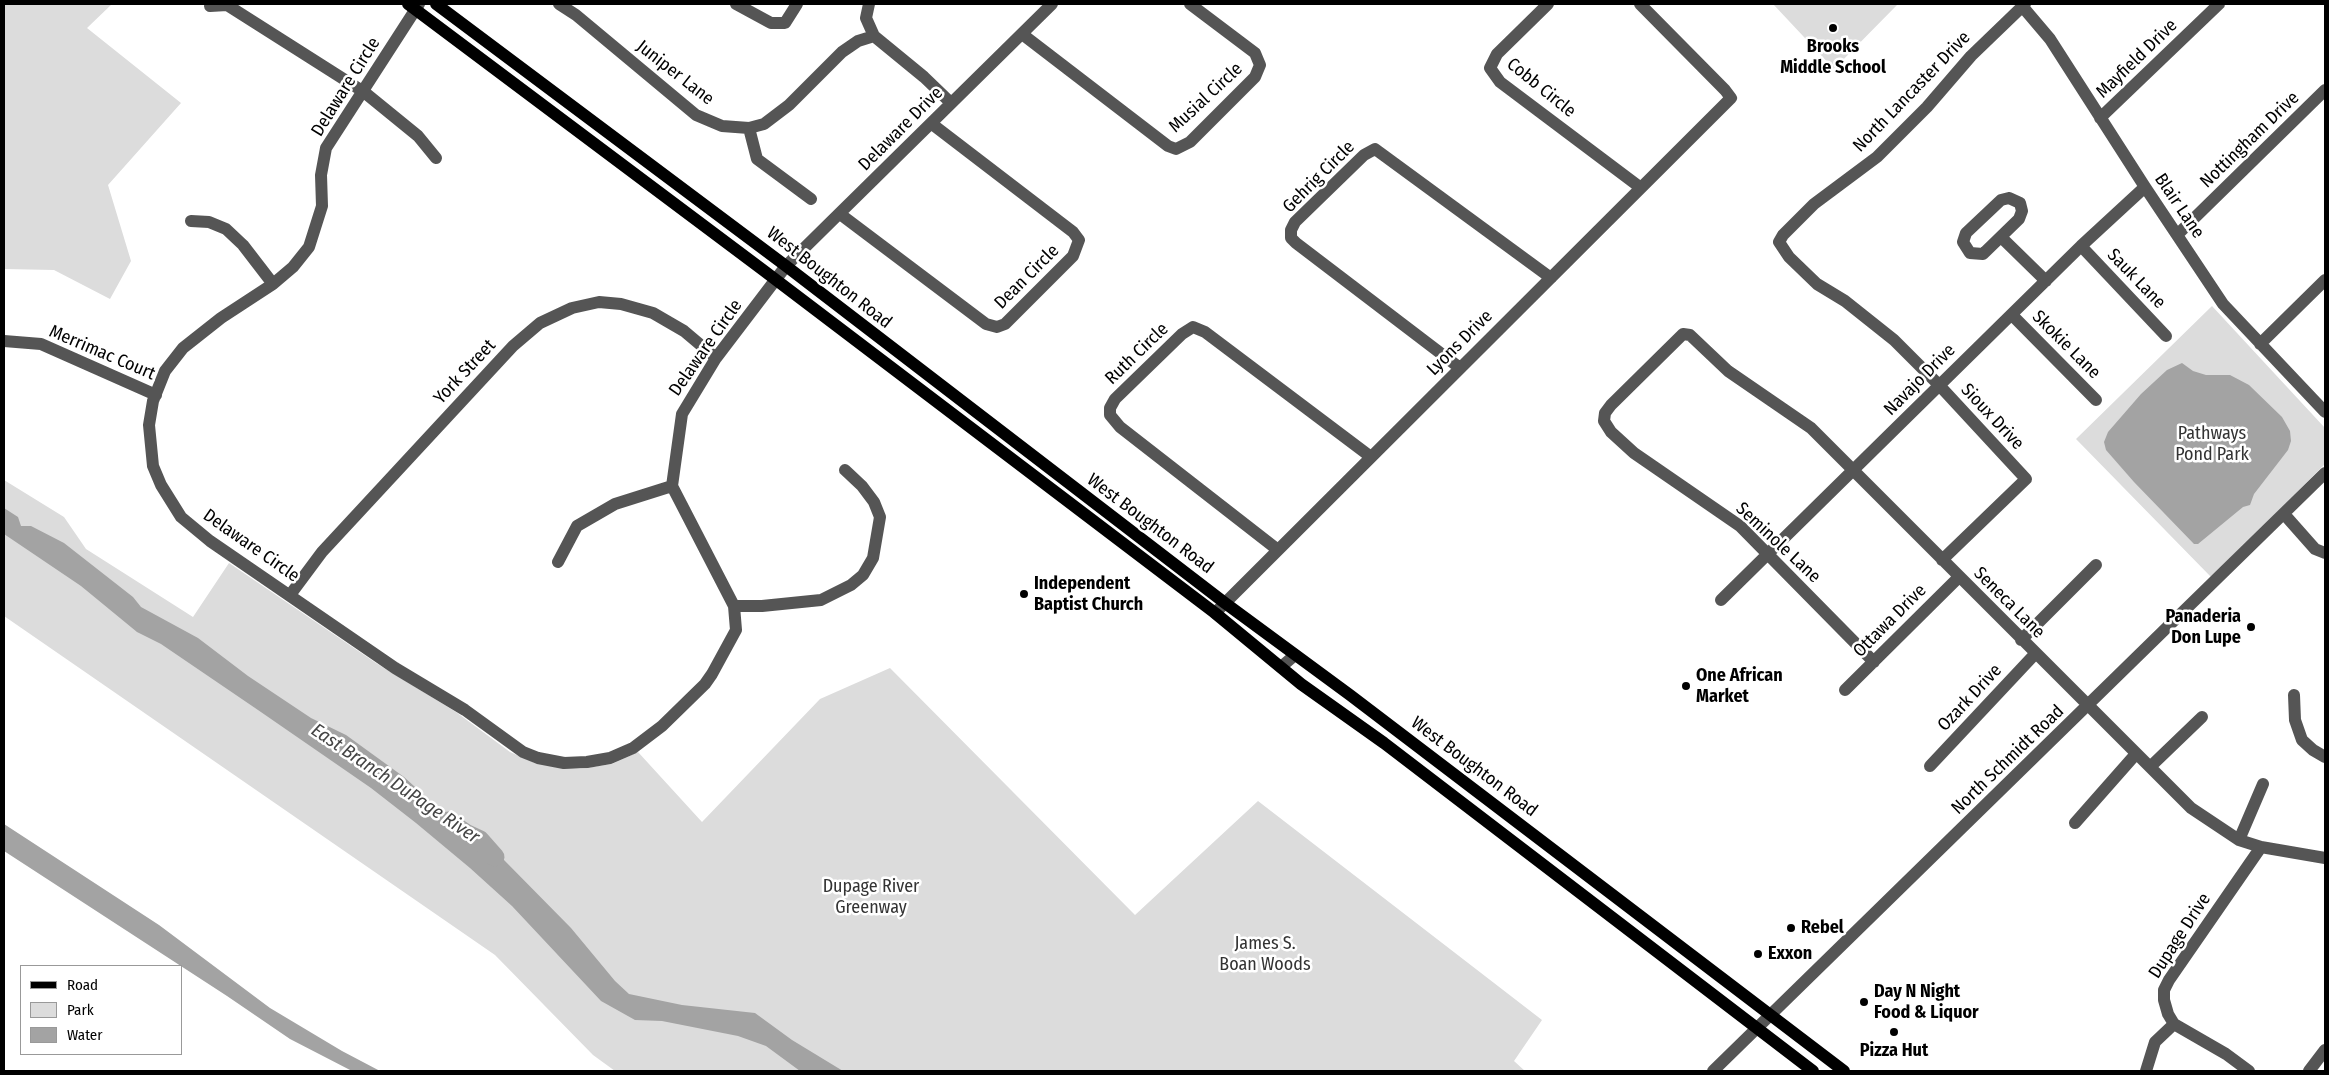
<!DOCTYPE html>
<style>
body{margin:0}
#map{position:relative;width:2329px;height:1075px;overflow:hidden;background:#fff;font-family:"Fira Sans Condensed",sans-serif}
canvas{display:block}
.frame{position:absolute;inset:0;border:5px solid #000;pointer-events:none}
.legend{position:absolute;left:20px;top:965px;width:162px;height:90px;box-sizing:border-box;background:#fff;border:1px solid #999;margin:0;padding:6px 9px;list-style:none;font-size:15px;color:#000}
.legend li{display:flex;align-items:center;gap:10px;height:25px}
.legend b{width:25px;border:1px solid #999}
</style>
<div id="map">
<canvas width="2329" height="1075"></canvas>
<div class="frame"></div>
<ul class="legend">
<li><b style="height:6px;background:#000"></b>Road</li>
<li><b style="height:14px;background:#dcdcdc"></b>Park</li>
<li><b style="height:14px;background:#a3a3a3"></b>Water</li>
</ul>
</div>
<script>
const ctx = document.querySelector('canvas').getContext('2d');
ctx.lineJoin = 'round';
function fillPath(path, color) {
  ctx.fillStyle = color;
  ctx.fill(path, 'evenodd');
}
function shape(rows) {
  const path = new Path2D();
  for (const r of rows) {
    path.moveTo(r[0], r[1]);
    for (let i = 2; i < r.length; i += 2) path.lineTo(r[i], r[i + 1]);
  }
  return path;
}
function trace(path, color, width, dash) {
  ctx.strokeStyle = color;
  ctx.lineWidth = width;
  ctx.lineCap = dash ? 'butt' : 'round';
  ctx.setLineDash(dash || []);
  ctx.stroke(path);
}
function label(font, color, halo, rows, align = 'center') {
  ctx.font = font + ' "Fira Sans Condensed",sans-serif';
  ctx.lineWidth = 5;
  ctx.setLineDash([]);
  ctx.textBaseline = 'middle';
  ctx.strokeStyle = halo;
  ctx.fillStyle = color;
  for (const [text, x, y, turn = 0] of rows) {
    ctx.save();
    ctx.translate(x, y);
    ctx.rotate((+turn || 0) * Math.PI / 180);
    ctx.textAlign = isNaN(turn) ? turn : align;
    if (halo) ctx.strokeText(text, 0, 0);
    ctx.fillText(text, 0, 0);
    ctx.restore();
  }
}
const green = shape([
 [4,4,112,4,87,28,181,103,108,185,131,261,110,299,54,270,4,269],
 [1773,4,1898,4,1834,69],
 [2212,306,2325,428,2325,464,2211,577,2076,439],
 [4,480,64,517,86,549,193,617,229,563,376,663,456,712,510,752,535,763,561,768,580,769,612,764,638,752,702,822,820,699,890,668,1135,915,1258,801,1542,1020,1514,1061,1525,1071,615,1071,593,1055,495,955,4,616]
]);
const water = shape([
 [2182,363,2193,371,2206,375,2230,375,2249,385,2282,417,2290,431,2291,441,2288,450,2254,494,2250,505,2243,507,2198,544,2194,544,2134,482,2106,450,2104,442,2108,432,2141,394,2167,370],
 [4,508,18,517,21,526,31,526,64,543,133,597,141,607,198,638,248,676,311,718,346,735,404,777,467,834,480,840,504,860,571,928,615,981,629,994,682,1005,755,1013,792,1040,843,1071,800,1071,766,1046,738,1036,662,1021,635,1020,601,1001,512,906,470,868,416,823,371,788,258,710,161,644,137,632,81,586,4,534],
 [4,824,159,925,270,1008,342,1051,380,1071,352,1071,290,1039,227,996,4,851]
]);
const river = shape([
 [448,821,467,834,480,840,495,857]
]);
const minor = shape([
 [419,4,326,148,321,175,322,206,309,247,293,267,273,284,221,318,183,348,165,371,153,401,149,425,153,466,161,485,181,517,210,541,395,668,465,710,523,752,538,758,564,763,587,762,610,758,633,748,662,726,705,684,712,674,736,630,734,606,762,606,821,600,851,585,863,575,873,558,880,517,874,502,862,486,845,470],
 [559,4,576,15,696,115,722,126,749,128,764,124,789,105,842,52,858,41,874,36],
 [736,4,771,23,785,23,797,4],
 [869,4,866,18,874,36,924,77,951,103],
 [1548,4,1497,54,1490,68,1500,82,1641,188],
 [210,6,227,5,364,92,418,136,436,158],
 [2022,6,2050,39,2145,187,2223,304,2325,412],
 [1022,34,1168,146,1176,149,1190,142,1255,77,1260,65,1255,53,1190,4],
 [2100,118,2219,4],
 [749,128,757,159,811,199],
 [2009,198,2020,203,2022,211,2019,219,1983,254,1970,253,1963,242,1966,233,2001,200,2009,198],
 [840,214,986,324,997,327,1005,324,1073,256,1079,240,1073,232,932,124],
 [191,221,209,222,226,229,243,245,273,284],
 [2177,235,2325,90],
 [2002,238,2046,281],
 [2081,246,2166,336],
 [2012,315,2096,400],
 [4,341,41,344,156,395],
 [2260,344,2325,280],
 [1460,368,1296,243,1291,238,1291,230,1295,222,1364,155,1375,149,1551,278],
 [2284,514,2315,549,2325,553],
 [1278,550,1120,427,1110,415,1110,408,1115,399,1182,334,1193,327,1205,332,1371,457],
 [1942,560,2026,479,1939,385,1894,340,1845,301,1817,284,1789,257,1779,242,1783,235,1814,204,1877,157,1927,107,1971,56,2025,4],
 [558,562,577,526,615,504,672,486],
 [290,595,322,552,513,346,540,323,572,308,599,302,621,304,653,313,684,331,716,358],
 [1721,600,2081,246,2145,187],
 [734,606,672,486,682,414,716,358,786,266,1052,4],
 [1215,613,1731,98,1725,90,1640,4],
 [2021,640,2096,565],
 [1874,662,1740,526,1634,453,1611,432,1604,421,1605,413,1611,405,1683,334,1690,335,1728,371,1811,428,2191,808,2239,840,2261,847,2325,858],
 [1281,667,1295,655],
 [1845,690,1959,577],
 [2294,695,2295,720,2302,740,2313,750,2325,757],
 [1930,766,2035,654],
 [2150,767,2202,717],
 [2075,823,2135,755],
 [2239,840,2263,784],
 [2174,1024,2226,1054,2249,1071],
 [1713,1071,2325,473],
 [2146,1071,2155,1042,2174,1024,2168,1014,2164,1000,2164,990,2169,980,2261,847],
 [2309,1071,2325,1050]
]);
const major = shape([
 [408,4,763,270,1215,613,1301,684,1384,743,1813,1071],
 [436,4,786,266,1225,603,1350,695,1844,1071]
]);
const markers = [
 [1833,28,5,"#000"],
 [1024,594,5,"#000"],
 [2251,627,5,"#000"],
 [1686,686,5,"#000"],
 [1791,928,5,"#000"],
 [1758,954,5,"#000"],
 [1864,1002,5,"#000"],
 [1894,1032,5,"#000"]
];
const poiNames = [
 ["Brooks",1833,47,"center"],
 ["Middle School",1833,68,"center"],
 ["Independent",1034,584],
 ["Baptist Church",1034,605],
 ["Panaderia",2241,617,"right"],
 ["Don Lupe",2241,638,"right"],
 ["One African",1696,676],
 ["Market",1696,697],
 ["Rebel",1801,928],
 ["Exxon",1768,954],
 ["Day N Night",1874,992],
 ["Food & Liquor",1874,1013],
 ["Pizza Hut",1894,1051,"center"]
];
const streetNames = [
 ["Mayfield Drive",2137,59,-44],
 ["Juniper Lane",675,73,38],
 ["Delaware Circle",346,87,-58],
 ["Cobb Circle",1541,88,39],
 ["North Lancaster Drive",1912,92,-46],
 ["Musial Circle",1206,98,-43],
 ["Delaware Drive",901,129,-45],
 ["Nottingham Drive",2250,140,-44],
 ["Gehrig Circle",1319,177,-45],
 ["Blair Lane",2179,206,56],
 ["Dean Circle",1027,277,-45],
 ["West Boughton Road",829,278,38],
 ["Sauk Lane",2136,279,46],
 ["Lyons Drive",1460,343,-45],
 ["Skokie Lane",2066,345,45],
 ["Delaware Circle",706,348,-55],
 ["Merrimac Court",102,353,23],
 ["Ruth Circle",1137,354,-44],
 ["York Street",465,372,-47],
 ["Navajo Drive",1920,380,-45],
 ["Sioux Drive",1992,417,47],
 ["West Boughton Road",1150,524,37],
 ["Seminole Lane",1778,543,43],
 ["Delaware Circle",251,546,35],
 ["Seneca Lane",2009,603,45],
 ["Ottawa Drive",1890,621,-45],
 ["Ozark Drive",1970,698,-47],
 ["North Schmidt Road",2008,760,-44],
 ["West Boughton Road",1474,767,37],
 ["Dupage Drive",2180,936,-57]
];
const parkNames = [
 ["Pathways",2212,434],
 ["Pond Park",2212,455],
 ["Dupage River",871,887],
 ["Greenway",871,908],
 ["James S.",1265,944],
 ["Boan Woods",1265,965]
];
const waterNames = [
 ["East Branch DuPage River",395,784,34]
];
fillPath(green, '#dcdcdc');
fillPath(water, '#a3a3a3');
trace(river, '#a3a3a3', 19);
trace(minor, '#555', 12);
trace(major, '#000', 12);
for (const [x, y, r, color] of markers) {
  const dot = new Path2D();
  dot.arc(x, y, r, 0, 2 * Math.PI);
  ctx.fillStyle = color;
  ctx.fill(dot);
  trace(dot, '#fff', 2);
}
label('bold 18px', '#000', '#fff', poiNames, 'left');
label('18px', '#000', '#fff', streetNames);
label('18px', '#333', '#fff', parkNames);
label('italic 19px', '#444', '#fff', waterNames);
</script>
